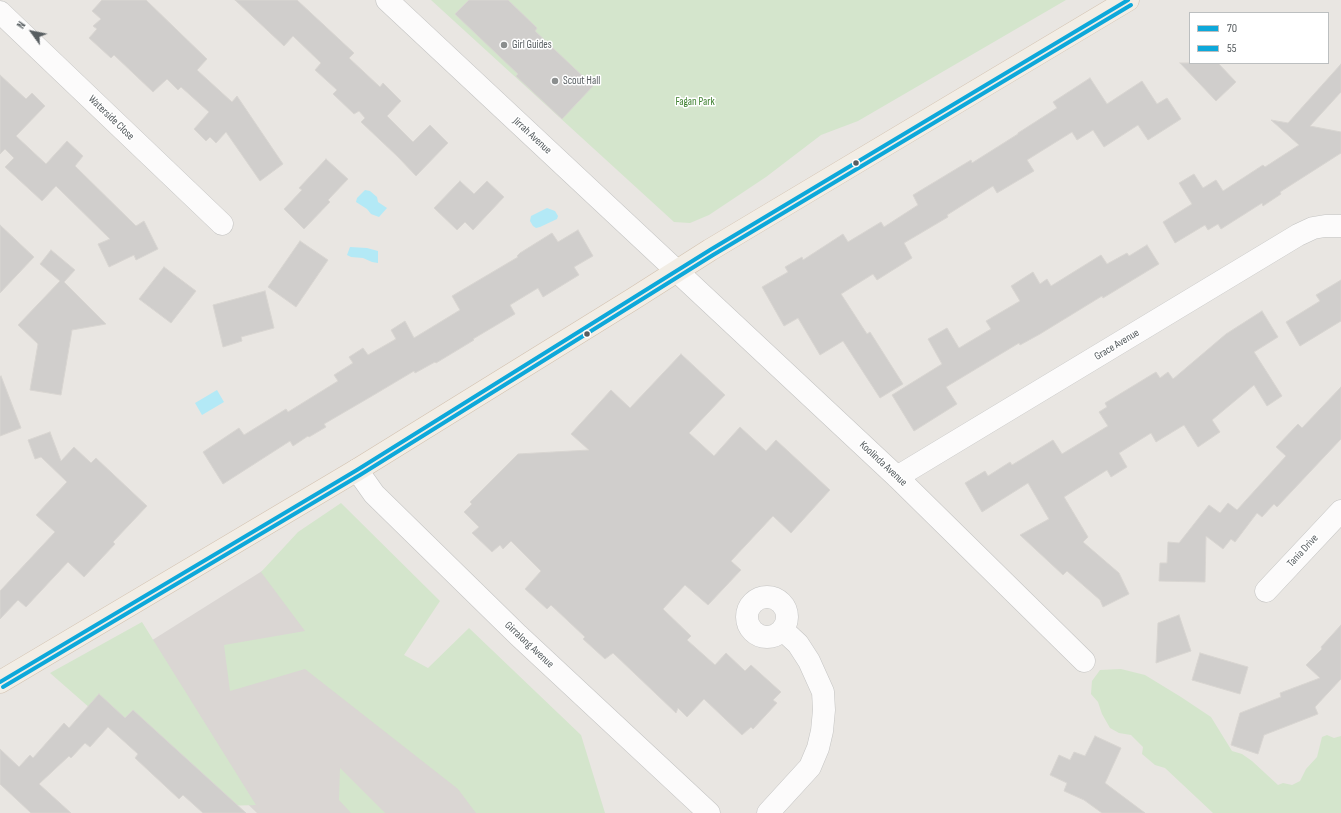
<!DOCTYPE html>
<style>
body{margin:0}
#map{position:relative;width:1341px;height:813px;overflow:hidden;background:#e9e6e2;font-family:"Sofia Sans Condensed",sans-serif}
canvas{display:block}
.legend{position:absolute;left:1189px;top:12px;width:140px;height:52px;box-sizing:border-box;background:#fff;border:1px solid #bcbfc0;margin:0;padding:5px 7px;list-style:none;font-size:12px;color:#585e61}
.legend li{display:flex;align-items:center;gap:8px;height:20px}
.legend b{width:20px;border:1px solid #bcbfc0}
.north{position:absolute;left:12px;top:12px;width:40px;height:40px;-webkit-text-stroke:3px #fff;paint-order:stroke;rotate:303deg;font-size:11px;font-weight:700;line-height:16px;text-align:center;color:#585e61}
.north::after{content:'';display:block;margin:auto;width:14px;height:18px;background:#585e61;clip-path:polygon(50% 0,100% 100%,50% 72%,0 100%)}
</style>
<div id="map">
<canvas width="1341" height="813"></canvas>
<ul class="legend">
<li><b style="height:5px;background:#0da8da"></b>70</li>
<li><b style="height:5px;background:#0da8da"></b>55</li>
</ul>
<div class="north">N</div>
</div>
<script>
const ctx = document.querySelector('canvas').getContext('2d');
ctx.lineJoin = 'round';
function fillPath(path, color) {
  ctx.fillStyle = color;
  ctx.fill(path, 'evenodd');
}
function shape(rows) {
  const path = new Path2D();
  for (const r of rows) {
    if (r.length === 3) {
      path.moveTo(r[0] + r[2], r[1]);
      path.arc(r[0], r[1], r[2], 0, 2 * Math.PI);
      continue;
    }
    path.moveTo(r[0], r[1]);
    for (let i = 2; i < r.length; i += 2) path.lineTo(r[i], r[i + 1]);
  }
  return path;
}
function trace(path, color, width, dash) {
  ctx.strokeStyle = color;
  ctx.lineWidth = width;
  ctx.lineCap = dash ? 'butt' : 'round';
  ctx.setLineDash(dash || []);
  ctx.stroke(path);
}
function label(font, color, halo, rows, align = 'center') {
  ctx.font = font + ' "Sofia Sans Condensed",sans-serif';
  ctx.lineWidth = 3;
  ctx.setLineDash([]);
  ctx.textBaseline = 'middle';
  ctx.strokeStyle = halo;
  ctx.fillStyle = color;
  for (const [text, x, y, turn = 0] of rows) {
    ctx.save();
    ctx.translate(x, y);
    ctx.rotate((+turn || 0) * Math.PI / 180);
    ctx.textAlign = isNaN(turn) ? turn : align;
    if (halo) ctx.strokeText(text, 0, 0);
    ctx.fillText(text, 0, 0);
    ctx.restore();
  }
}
const industrial = shape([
 [278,561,485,813,257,813,232,789,127,656]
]);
const green = shape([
 [431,0,1066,0,858,121,821,135,766,177,709,215,690,223,674,222],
 [341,503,440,601,404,655,428,668,469,628,581,735,605,813,476,813,458,789,305,669,230,691,224,645,305,631,261,572,298,532],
 [142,622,256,805,224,806,107,723,50,673],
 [1121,669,1145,675,1181,697,1211,717,1232,751,1242,754,1252,761,1278,785,1283,783,1292,785,1300,781,1306,769,1317,757,1322,737,1327,735,1334,738,1341,736,1341,813,1213,813,1165,768,1155,765,1142,754,1143,747,1131,735,1119,733,1110,728,1102,714,1098,702,1091,694,1092,681,1100,670],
 [340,768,385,813,351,813,339,800]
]);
const water = shape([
 [365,190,370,191,377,197,378,202,387,208,379,217,371,214,367,209,356,202,357,198],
 [547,208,555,211,558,216,557,219,540,227,536,228,533,226,530,221,531,216],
 [350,247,367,248,378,251,378,263,372,262,363,258,351,257,347,255],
 [217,390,224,402,202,415,195,403]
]);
const building = shape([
 [102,0,146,0,207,59,197,70,232,102,237,96,283,164,260,181,226,132,216,143,210,137,206,141,194,129,209,112,181,87,178,90,167,79,153,92,114,55,111,58,89,38,97,29,93,26,101,19,92,11,102,0],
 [235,0,297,0,354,53,349,58,380,87,383,83,401,101,387,116,413,142,430,125,448,143,416,176,398,157,361,122,365,118,359,111,354,114,333,94,337,90,315,70,321,63,293,36,284,46,235,0],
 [469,0,508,0,537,28,535,31,593,86,562,119,516,76,518,74,455,14,469,0],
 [1180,63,1218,63,1236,82,1216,101,1180,63],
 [1341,64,1341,92,1310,126,1341,132,1341,153,1280,192,1281,194,1263,206,1262,203,1221,229,1218,224,1208,230,1205,225,1175,243,1163,222,1192,204,1179,183,1194,174,1203,188,1216,180,1223,191,1263,165,1265,167,1299,145,1271,120,1288,123,1341,64],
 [0,75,26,99,32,93,45,106,16,136,46,164,67,141,83,156,75,166,136,226,144,221,158,249,136,260,134,255,109,267,98,244,110,239,56,186,42,201,5,167,14,158,5,149,0,154,0,75],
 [1090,78,1107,104,1142,81,1157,104,1167,98,1181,119,1148,140,1138,125,1104,147,1093,130,1077,140,1072,132,1027,160,1034,171,997,193,993,186,947,215,948,217,904,243,912,258,877,280,873,274,841,294,867,334,870,332,903,384,880,398,843,341,820,355,798,318,784,326,762,287,788,272,785,267,802,257,803,260,843,234,848,242,881,222,884,227,918,205,913,195,971,160,972,163,1018,134,1018,133,1057,108,1053,102,1090,78],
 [326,159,348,179,328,200,330,202,304,229,284,209,302,190,299,188,326,159],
 [460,181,474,194,487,181,504,197,473,230,465,222,457,230,434,208,460,181],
 [0,225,34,257,0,293,0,225],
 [578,230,593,256,574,267,579,275,543,297,538,288,510,305,515,314,473,339,474,340,436,363,435,362,415,373,414,371,372,396,324,424,326,427,309,437,308,436,293,446,290,441,223,484,203,452,239,428,244,435,286,409,288,412,338,381,334,375,353,363,349,357,363,348,368,355,396,339,391,330,405,321,414,338,460,310,452,296,518,257,517,256,520,253,552,233,558,242,578,230],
 [300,241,328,260,296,307,268,287,300,241],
 [1147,245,1159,264,1103,298,1102,296,1040,334,1020,345,1019,343,946,387,957,404,914,431,892,395,942,364,928,339,947,328,959,348,991,329,986,321,1020,301,1011,286,1033,272,1040,284,1047,279,1051,286,1101,255,1107,264,1127,253,1129,256,1147,245],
 [51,250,75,270,64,282,106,324,72,330,61,395,30,390,38,344,18,325,60,281,40,264,51,250],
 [164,267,196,291,171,323,139,299,164,267],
 [1341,280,1341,321,1300,346,1286,322,1320,301,1316,295,1341,280],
 [265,291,274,328,241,337,242,341,223,347,213,305,265,291],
 [1262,311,1278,337,1254,352,1282,396,1267,406,1254,385,1212,420,1220,432,1198,447,1184,425,1156,442,1151,433,1119,453,1127,467,1111,477,1107,470,1064,497,1088,537,1083,542,1119,573,1129,594,1103,607,1100,600,1067,571,1063,575,1020,535,1049,519,1028,483,982,512,965,483,985,471,988,476,1010,462,1012,465,1053,440,1062,454,1108,426,1099,412,1107,407,1105,403,1156,372,1160,378,1168,372,1173,379,1226,334,1262,311],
 [681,354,725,395,689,433,714,456,740,427,766,451,776,440,830,490,791,533,773,516,731,561,741,570,708,605,685,585,663,609,691,636,687,640,715,665,726,653,745,671,751,665,781,692,773,700,777,703,753,729,751,727,742,735,704,699,687,717,678,708,676,713,613,653,605,659,583,639,585,637,551,605,547,609,525,589,541,571,511,541,503,549,500,545,492,552,472,533,479,527,464,512,472,504,470,502,518,454,589,450,571,434,611,390,630,408,681,354],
 [1,376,21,428,0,436,0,377,1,376],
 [1341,387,1341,439,1277,507,1274,504,1262,517,1257,513,1235,542,1231,539,1223,549,1206,536,1205,582,1159,581,1160,563,1167,563,1168,542,1179,543,1209,505,1220,513,1228,503,1237,510,1286,456,1276,447,1298,424,1302,428,1341,387],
 [50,432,61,461,74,447,91,463,96,458,147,506,113,542,115,544,84,577,68,562,26,607,18,600,0,619,0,591,55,532,36,515,67,482,41,457,35,459,28,440,50,432],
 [1179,615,1191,651,1156,663,1158,623,1179,615],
 [1341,625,1341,679,1315,707,1318,714,1264,735,1258,754,1231,745,1240,713,1281,697,1280,693,1320,678,1306,665,1322,649,1321,647,1341,625],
 [1200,653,1248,667,1240,694,1192,680,1200,653],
 [99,694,125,718,133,710,246,813,203,813,183,795,179,799,135,758,138,754,108,727,90,747,85,743,71,758,69,756,39,784,71,813,31,813,0,784,0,749,19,767,30,755,33,758,64,723,69,728,99,694],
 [1095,736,1121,748,1105,783,1145,813,1102,813,1084,800,1064,791,1067,783,1050,775,1059,755,1070,760,1074,752,1085,756,1095,736]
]);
const minor = shape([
 [387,0,897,477,1084,661],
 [0,12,222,224],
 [357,470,374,494,518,635,709,813],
 [897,477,1298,235,1313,228,1325,226,1341,226],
 [1266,591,1341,511],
 [767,617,20],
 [768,813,810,767,818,748,822,731,824,710,823,692,809,661,798,644,783,630]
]);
const major = shape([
 [0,682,357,470,633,299,710,250,1128,0]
]);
const bus1 = shape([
 [0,682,357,470,710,250,1128,0]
]);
const bus2 = shape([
 [3,687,360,475,713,255,1131,5]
]);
const markers = [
 [504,45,4,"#8b8e8e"],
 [555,81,4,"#8b8e8e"],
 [856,163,3.5,"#585e61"],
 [587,334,3.5,"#585e61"]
];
const poiNames = [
 ["Girl Guides",512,45],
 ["Scout Hall",563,81]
];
const parkNames = [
 ["Fagan Park",695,102]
];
const streetNames = [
 ["Waterside Close",111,118,44],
 ["Jirrah Avenue",532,136,43],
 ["Grace Avenue",1117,345,-31],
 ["Koolinda Avenue",883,464,43],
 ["Tania Drive",1303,551,-47],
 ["Girralong Avenue",529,645,43]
];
fillPath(industrial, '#dad6d3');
fillPath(green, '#d4e5cc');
fillPath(water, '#b3e9f6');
fillPath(building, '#d0cecc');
trace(building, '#d8d5d1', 1);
trace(minor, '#c4c4c3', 23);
trace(major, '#d2c1af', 23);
trace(minor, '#fcfbfb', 22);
trace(major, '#f2ede5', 22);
trace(bus1, '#0da8da', 4);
trace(bus2, '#0da8da', 4);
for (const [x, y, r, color] of markers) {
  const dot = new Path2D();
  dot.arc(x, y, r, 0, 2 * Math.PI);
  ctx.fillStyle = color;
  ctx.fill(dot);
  trace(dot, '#fff', 1.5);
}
label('11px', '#585e61', '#fff', poiNames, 'left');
label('11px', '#3f8030', '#fff', parkNames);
label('11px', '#585e61', '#fff', streetNames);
</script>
